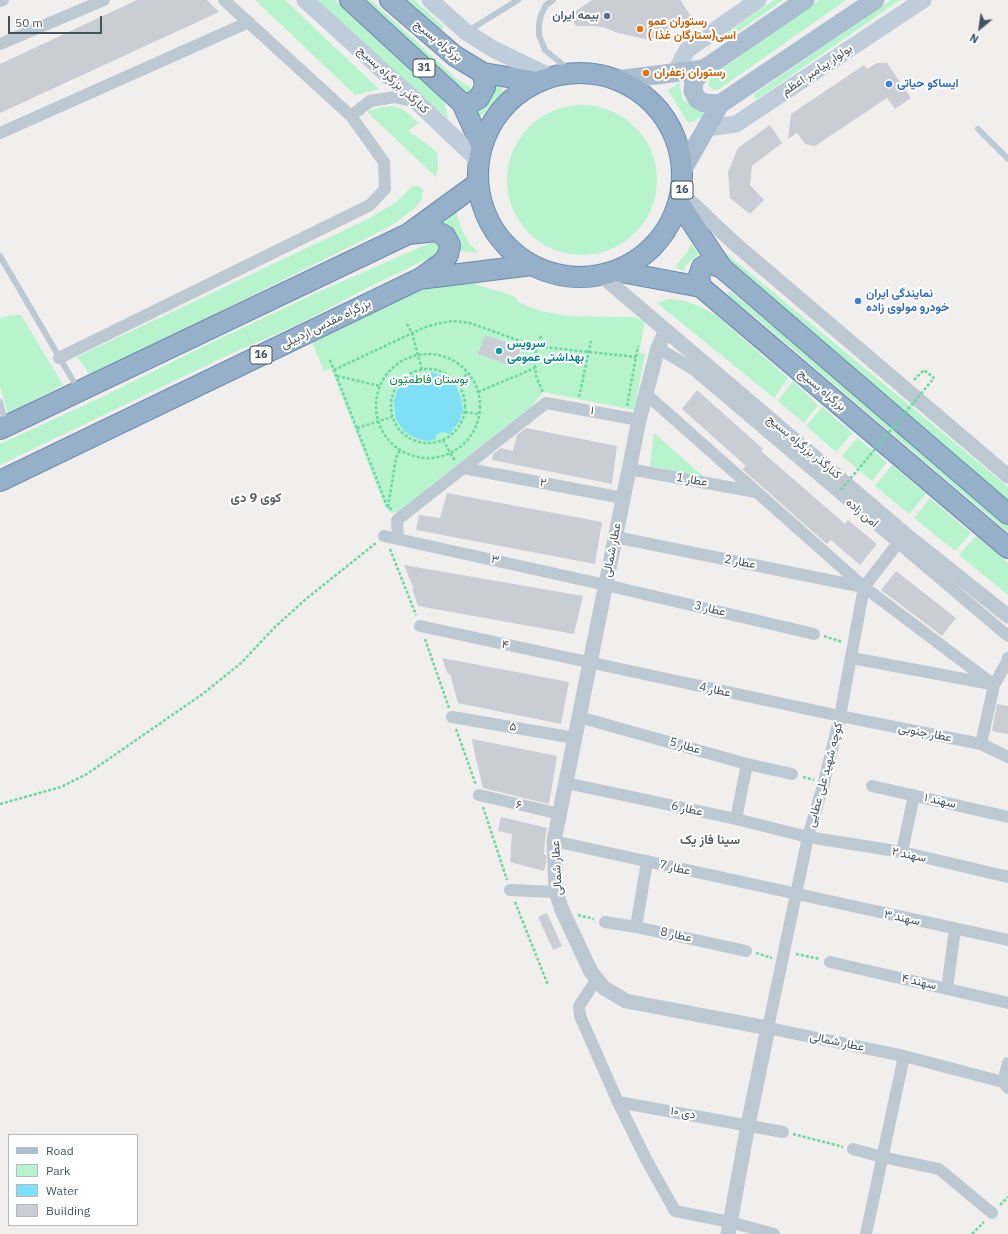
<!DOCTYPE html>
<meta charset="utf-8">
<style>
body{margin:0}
#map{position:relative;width:1008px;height:1234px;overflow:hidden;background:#f1eeee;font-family:"IBM Plex Sans",sans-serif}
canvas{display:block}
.legend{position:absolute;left:8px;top:1134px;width:130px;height:92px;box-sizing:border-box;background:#fff;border:1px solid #b4babf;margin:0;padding:5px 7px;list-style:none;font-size:12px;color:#44525e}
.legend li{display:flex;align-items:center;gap:8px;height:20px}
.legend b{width:20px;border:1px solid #b4babf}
.north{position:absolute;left:960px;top:8px;width:40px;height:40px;-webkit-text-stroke:3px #fff;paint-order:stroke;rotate:209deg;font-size:11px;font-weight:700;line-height:16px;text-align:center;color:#44525e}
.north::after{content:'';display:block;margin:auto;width:14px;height:18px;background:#44525e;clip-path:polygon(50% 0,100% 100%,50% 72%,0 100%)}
.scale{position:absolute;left:8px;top:16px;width:94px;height:18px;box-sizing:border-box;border:2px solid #44525e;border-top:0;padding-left:5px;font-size:12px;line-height:14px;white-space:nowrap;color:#44525e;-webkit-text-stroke:3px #fff;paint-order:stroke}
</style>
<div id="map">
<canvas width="1008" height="1234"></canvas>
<ul class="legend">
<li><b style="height:5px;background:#abbed1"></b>Road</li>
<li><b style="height:11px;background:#b7f4ce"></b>Park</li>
<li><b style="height:11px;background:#7fdff6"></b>Water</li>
<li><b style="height:11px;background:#cacdd4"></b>Building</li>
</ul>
<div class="north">N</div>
<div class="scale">50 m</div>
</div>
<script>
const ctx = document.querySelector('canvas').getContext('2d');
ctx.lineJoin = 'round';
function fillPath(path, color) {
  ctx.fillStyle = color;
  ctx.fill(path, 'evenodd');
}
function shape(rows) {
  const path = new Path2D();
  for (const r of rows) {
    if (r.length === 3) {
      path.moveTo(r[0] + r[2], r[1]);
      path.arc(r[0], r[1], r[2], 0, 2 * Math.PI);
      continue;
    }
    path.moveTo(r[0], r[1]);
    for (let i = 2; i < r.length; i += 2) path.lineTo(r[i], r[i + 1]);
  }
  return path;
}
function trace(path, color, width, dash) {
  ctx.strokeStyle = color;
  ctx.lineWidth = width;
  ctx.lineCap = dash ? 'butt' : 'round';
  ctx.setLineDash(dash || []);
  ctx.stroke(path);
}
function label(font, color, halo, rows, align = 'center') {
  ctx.font = font + ' "IBM Plex Sans",Vazirmatn,sans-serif';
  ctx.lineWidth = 4;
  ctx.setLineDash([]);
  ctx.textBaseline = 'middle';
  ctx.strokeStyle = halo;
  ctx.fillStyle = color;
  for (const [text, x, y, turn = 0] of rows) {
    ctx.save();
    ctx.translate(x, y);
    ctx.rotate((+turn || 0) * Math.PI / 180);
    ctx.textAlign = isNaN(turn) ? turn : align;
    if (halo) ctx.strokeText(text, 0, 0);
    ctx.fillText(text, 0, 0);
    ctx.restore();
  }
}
const green = shape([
 [255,0,285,0,379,89,355,95],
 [314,0,335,0,442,98,445,104,448,119],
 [363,0,371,0,456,78,475,91,471,94,453,81],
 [402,0,414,0,444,27,438,33],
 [774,0,783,0,724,42,719,43,718,39],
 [819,0,846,0,718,90,714,90,709,86,708,83,711,77],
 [891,0,900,0,759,98,756,99,754,98,754,95,756,93],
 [679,83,683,100,691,106,703,112,703,117,689,123,686,120,668,90],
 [497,85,508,94,497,99,478,119,473,110,491,96],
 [582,180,75],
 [393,106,403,109,419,123,409,130,411,135,415,135,437,152,438,167,436,177,368,113,368,111,380,107],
 [418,186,423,189,422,199,415,208,395,223,381,231,91,376,77,357,370,218,396,202,412,187],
 [456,209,458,219,463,232,470,244,479,253,459,251,444,224],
 [709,239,1008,487,1008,503,746,286],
 [435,241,441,246,440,252,427,259,369,287,301,323,228,355,0,465,0,444,102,397,198,349,316,293,423,246],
 [691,244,699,254,685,266,684,271,675,267,686,254],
 [452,281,470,283,508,294,515,297,519,302,527,306,541,311,568,316,634,317,645,322,639,353,645,354,634,410,543,392,531,407,397,512,391,513,385,507,331,368,324,371,312,342,427,286],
 [730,291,836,378,1008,524,1008,532,754,316,729,297,728,293],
 [669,299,685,301,699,306,716,315,788,378,774,398,657,303],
 [13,315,21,315,63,385,8,414,0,386,0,318],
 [793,381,818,405,804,423,778,401],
 [822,407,853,433,836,452,806,426],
 [654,433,704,477,650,466],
 [857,438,887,462,872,481,842,456],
 [892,465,926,494,909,514,875,486],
 [930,498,971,533,955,551,914,518],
 [976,536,1008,563,1008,595,959,555]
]);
const water = shape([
 [431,372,447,377,456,386,461,398,463,410,459,422,451,432,449,434,443,432,439,433,436,436,435,440,427,441,415,438,404,431,397,421,395,415,394,402,397,390,405,380,416,374,420,378,424,378,428,376]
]);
const building = shape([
 [137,0,207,0,219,12,0,113,0,64],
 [592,0,680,0,691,16,654,41,618,33,606,28,596,26,576,26,570,15],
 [877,63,887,63,911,98,895,109,887,98,815,146,805,144,797,133,788,139,791,114,864,65,867,69],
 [770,125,782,143,752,166,750,185,764,200,750,214,730,198,728,172,738,148],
 [485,335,521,348,514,367,478,354],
 [697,390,763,449,761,451,845,524,848,520,877,544,860,565,831,540,827,544,742,469,746,466,682,409],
 [526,428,617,446,612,484,492,460,493,454,501,448,513,451,517,435],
 [447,493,602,522,595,564,416,530,419,515,440,518],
 [404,565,583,596,574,634,418,606,412,589,414,589],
 [896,571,956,618,942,636,881,590],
 [442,658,569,682,561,724,458,703,450,674,448,674],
 [997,704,1008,706,1008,734,992,731],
 [472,739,557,756,549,804,483,788,475,755],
 [501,817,547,828,545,841,544,854,546,855,546,863,544,871,510,862,512,834,498,831],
 [547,913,562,946,553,950,538,917]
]);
const path = shape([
 [407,324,412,333,422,370],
 [541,336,535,355,535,365,536,376,543,393],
 [428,406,52],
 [330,360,388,508,392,509],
 [428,406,37],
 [334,370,423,328,436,324,453,321,470,323,534,346,636,357],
 [337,376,380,386],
 [914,380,924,370,934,378],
 [457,383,468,373],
 [478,392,535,368],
 [579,397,591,341],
 [627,406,638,346],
 [465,412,479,414],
 [357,428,392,417],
 [443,440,455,461],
 [388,507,396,458,400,450],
 [390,549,416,615],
 [824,636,842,642],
 [425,639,449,708],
 [456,729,476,785],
 [803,777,814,780],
 [0,804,61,787,87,774,204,693,241,663,275,627,306,599,376,543],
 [483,807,507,880],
 [515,902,548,985],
 [578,915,594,919],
 [756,953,772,958],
 [796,954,820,959],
 [793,1134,843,1147],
 [1000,1205,1008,1197],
 [972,1234,984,1222]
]);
const service = shape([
 [553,0,546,5,541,15,539,24,539,35,545,50,573,73],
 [468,31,518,0],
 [978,129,1008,159],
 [0,256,78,389],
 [0,402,6,424]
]);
const minor = shape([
 [0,1,3,0],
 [0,44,104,0],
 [351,116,370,101,395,97,416,102],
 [0,133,249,22],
 [658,348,693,369,1008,636],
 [59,358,370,205,385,189,384,162,351,116,224,0],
 [646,394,864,587,994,685],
 [463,468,623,498],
 [629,469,756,492],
 [905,534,864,587,840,716,824,782,808,837,768,1028,904,1056,1003,1082,1008,1088],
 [384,536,606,585,814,634],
 [615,537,863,587],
 [398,539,397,520,546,403,639,420],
 [420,626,840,716,981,744,1008,757],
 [852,658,991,684],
 [452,717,575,738],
 [579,717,747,764,792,774],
 [981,744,994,685,1007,662,1008,658],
 [566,783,736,819,808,837,902,852,1008,877],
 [872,786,1008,817],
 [479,795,560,814],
 [736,819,747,764],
 [554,841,1008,940],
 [902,852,914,795],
 [510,890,556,892],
 [605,922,636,927,746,951],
 [636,927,647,861],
 [830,962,1008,1003],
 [597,979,579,1006,580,1016,618,1102,646,1159,675,1211,730,1222,774,1234],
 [947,989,955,929],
 [1003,1082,1008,1063],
 [618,1102,783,1132],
 [853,1149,882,1157,939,1169,992,1213],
 [866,1234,904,1056]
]);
const tertiary = shape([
 [681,193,734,243,1008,476],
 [602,276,905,534,1008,616],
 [666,330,658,348,639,420,554,841,556,892,562,910,591,972,604,988,626,1001,768,1028,748,1125,728,1234]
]);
const secondary = shape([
 [305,0,417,102,479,161],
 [430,0,466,32,493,49,551,77],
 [675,73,687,50,758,0],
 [706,128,736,124,923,0]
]);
const primary = shape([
 [704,69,694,81,693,91,697,99,704,103,720,104],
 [616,80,704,69,805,0],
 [683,169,720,104,875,0]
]);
const trunk = shape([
 [350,0,462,103,482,147],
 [390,0,455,56,483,73,538,82],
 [580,175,102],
 [462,103,471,103,479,98,485,87,483,73],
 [679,203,722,268,1008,514],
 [409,234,436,231,445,236,450,245,448,255,443,262,421,278],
 [616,271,701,287,1008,548],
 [701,287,699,276,702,267,709,263,722,268],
 [0,429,408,234,478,183],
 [0,481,419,279,532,265]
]);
const pathBridge = shape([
 [841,490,934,378]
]);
const markers = [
 [607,16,4,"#5c6f8a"],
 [640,29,4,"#e8710a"],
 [646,73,4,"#e8710a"],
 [889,84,4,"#3f7fe0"],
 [858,301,4,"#3f7fe0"],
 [499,351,4,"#0f9aa8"]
];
const shields = [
 [424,68,22],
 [682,190,22],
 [261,355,22]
];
const shieldNames = [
 ["31",424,68],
 ["16",682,190],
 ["16",261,355]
];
const serviceNames = [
 ["بیمه ایران",599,16]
];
const foodNames = [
 ["رستوران عمو",648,22],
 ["اسی(ستارگان غذا )",648,36],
 ["رستوران زعفران",654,73]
];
const streetNames = [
 ["بزرگراه بسیج",438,41,39],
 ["بولوار پیامبر اعظم",817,70,-34],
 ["کنارگذر بزرگراه بسیج",393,80,43],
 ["بزرگراه مقدس اردبیلی",326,324,-26],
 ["بزرگراه بسیج",822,390,40],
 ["۱",592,411,11],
 ["کنارگذر بزرگراه بسیج",804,447,40],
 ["عطار 1",692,480,10],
 ["۲",543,483,11],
 ["امن زاده",862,513,40],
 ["عطار شمالی",612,550,-79],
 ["۳",495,560,12],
 ["عطار 2",740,562,11],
 ["عطار 3",710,609,13],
 ["۴",505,645,12],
 ["عطار 4",715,690,12],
 ["۵",513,727,10],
 ["عطار جنوبی",925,733,11],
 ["عطار 5",685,746,16],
 ["کوچه شهید علی عطایی",825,775,-75],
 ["سهند ۱",940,801,13],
 ["۶",519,805,13],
 ["عطار 6",687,809,12],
 ["سهند ۲",909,855,12],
 ["عطار شمالی",557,868,-93],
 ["عطار 7",675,868,13],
 ["سهند ۳",902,918,12],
 ["عطار 8",676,935,12],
 ["سهند ۴",919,982,13],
 ["عطار شمالی",837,1042,12],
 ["دی ۱۰",683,1113,10]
];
const shopNames = [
 ["ایساکو حیاتی",897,84],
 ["نمایندگی ایران",866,294],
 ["خودرو مولوی زاده",866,308]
];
const cultureNames = [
 ["سرویس",507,344],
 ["بهداشتی عمومی",507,358]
];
const parkNames = [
 ["بوستان فاطمیّون",429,380]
];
const neighbourhoodNames = [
 ["کوی 9 دی",256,498],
 ["سینا فاز یک",710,840]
];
fillPath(green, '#b7f4ce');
fillPath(water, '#7fdff6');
fillPath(building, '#cacdd4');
trace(trunk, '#6b8caf', 22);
trace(path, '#6cd6a0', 2.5, [3, 2]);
trace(service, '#bdc9d2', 6);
trace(minor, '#bdc9d2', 12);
trace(tertiary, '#bdc9d2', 15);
trace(secondary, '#bfccda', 17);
trace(primary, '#abbed1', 19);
trace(trunk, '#96b0ca', 20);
trace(pathBridge, '#6cd6a0', 2.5, [3, 2]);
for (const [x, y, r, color] of markers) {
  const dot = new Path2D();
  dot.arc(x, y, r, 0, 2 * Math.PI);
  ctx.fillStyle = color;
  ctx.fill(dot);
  trace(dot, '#fff', 1.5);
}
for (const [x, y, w] of shields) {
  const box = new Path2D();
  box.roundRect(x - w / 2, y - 9, w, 18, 3);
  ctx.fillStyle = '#fff';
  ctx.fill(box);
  trace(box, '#44525e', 1);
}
label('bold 11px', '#44525e', null, shieldNames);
label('bold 12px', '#4e5e75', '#fff', serviceNames, 'right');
label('bold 12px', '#c56008', '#fff', foodNames, 'left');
label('12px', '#44525e', '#fff', streetNames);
label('bold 12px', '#366cbe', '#fff', shopNames, 'left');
label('bold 12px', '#0d838f', '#fff', cultureNames, 'left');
label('12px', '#0c8849', '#fff', parkNames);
label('bold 13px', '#5a5f64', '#fff', neighbourhoodNames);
</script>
